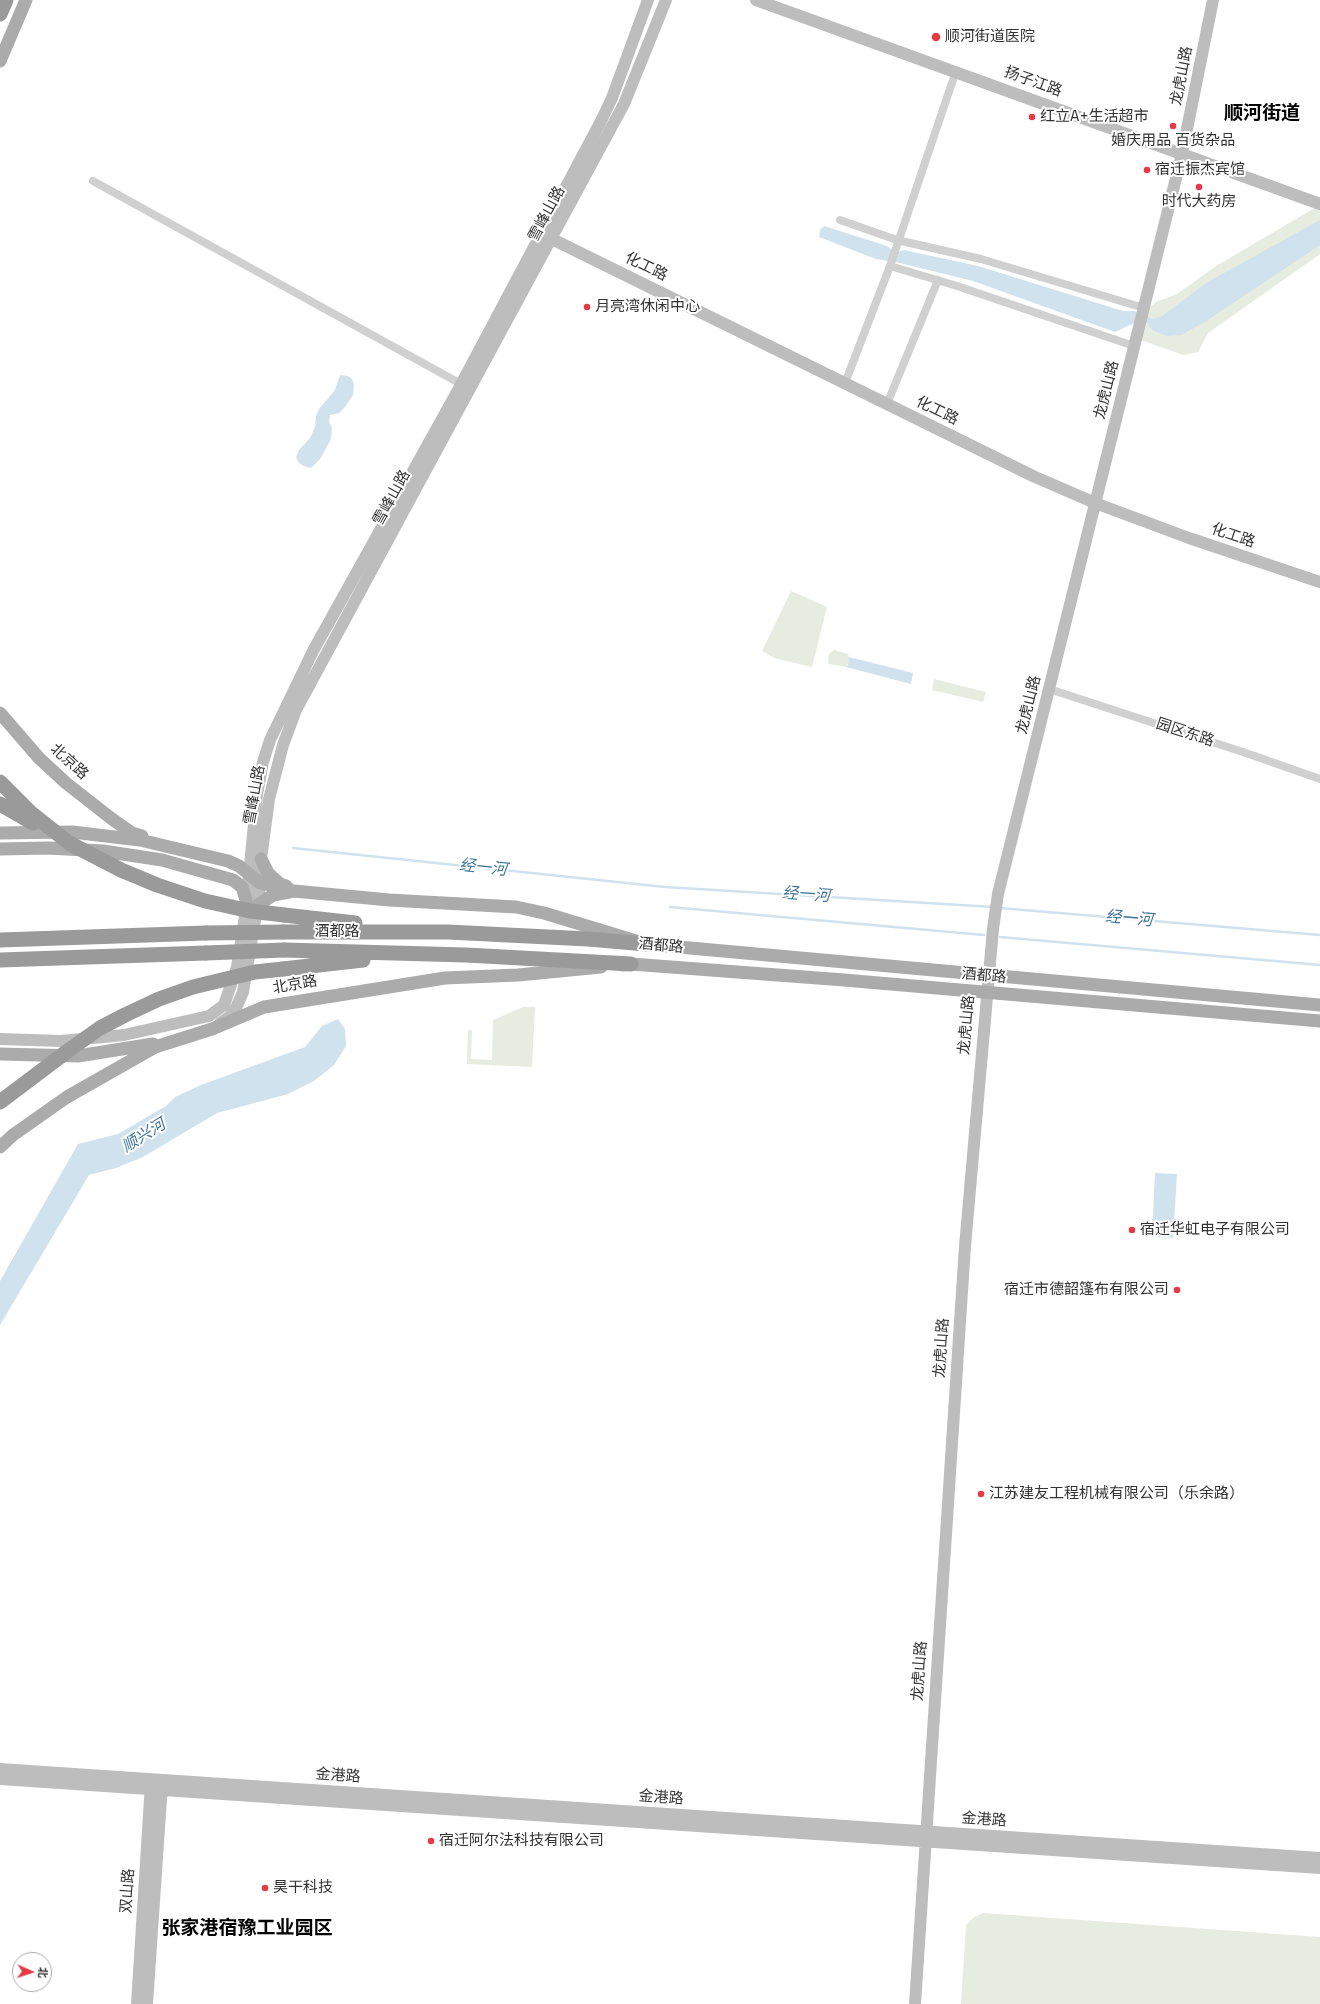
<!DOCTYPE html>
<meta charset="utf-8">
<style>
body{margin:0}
#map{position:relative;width:1320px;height:2004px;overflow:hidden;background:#fff;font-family:"Space Grotesk","Noto Sans SC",sans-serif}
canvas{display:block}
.north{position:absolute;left:12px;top:1952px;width:40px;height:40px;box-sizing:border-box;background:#fff;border:1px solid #adadad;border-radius:50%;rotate:93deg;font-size:11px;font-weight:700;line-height:16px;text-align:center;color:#333}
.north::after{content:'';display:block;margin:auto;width:14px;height:18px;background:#e63946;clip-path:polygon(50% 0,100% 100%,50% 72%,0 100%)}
</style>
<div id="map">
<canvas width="1320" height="2004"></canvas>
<div class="north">北</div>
</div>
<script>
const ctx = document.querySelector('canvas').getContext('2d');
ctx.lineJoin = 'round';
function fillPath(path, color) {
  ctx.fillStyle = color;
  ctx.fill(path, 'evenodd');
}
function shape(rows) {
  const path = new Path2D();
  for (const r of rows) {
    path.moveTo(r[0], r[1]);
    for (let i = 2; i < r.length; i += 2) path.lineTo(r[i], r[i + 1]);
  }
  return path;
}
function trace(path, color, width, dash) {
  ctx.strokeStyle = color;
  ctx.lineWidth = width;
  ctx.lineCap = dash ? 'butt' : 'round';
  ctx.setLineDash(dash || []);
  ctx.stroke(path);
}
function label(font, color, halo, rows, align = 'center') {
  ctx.font = font + ' "Space Grotesk","Noto Sans SC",sans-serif';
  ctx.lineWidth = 4;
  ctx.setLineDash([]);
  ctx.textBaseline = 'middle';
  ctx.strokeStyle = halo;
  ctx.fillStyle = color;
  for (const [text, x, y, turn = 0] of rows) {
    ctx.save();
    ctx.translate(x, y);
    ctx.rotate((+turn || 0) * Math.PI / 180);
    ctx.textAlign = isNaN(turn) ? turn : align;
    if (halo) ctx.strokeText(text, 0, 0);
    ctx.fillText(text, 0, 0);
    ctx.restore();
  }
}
const green = shape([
 [1320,203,1320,254,1208,333,1198,352,1183,355,1141,340,1148,309,1156,302,1177,294,1216,266,1313,209],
 [791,591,827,607,812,667,774,658,762,651],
 [834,650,848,654,850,660,846,667,829,664,828,662,829,654],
 [934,679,986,692,983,702,932,690],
 [523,1007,535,1007,532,1067,467,1064,468,1030,472,1030,471,1059,492,1060,493,1020],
 [983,1913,1320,1937,1320,2004,961,2004,966,1925,973,1918]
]);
const water = shape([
 [1320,220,1320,245,1203,323,1181,335,1167,336,1152,330,1148,323,1136,322,1115,332,973,281,900,263,876,259,819,237,820,230,824,226,884,245,898,252,904,250,978,266,1123,311,1134,311,1153,319,1161,317,1206,283],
 [340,375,348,376,352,379,354,385,353,395,345,407,339,413,330,415,329,422,332,428,331,439,320,459,311,468,304,466,299,463,296,457,299,450,310,438,315,427,316,416,319,409,335,390],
 [849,657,913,673,911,684,846,667,848,665],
 [338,1019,345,1029,346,1046,334,1065,314,1081,288,1094,217,1113,143,1157,116,1168,89,1175,0,1325,0,1281,78,1144,118,1134,166,1106,175,1097,201,1085,305,1047,322,1026],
 [1155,1173,1177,1174,1173,1238,1152,1237]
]);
const stream = shape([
 [293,848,665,887,993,907],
 [670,907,984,935],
 [1000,908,1320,935],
 [1000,937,1320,965]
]);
const street = shape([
 [93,181,461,384],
 [840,220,897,240,981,259,1144,308],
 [890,266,957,286,1134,346],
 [845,383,890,266,956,71],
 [887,404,938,280],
 [1049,689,1246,753,1320,779]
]);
const secondary = shape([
 [756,0,1320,204],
 [552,239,1033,476,1095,503,1189,538,1320,582],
 [220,1023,229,1017,236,1008,243,992,259,897,261,859,269,799,283,745,296,710,624,104,666,0],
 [0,1039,61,1041,124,1035,209,1016,224,1005,237,967,245,916,257,794,263,762,270,740,313,651,456,394,601,121,612,98,648,0],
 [0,1769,1320,1858],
 [0,1779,1320,1868],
 [137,2004,151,1783],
 [147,2004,162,1784],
 [915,2004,965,1246,993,929,998,894,1182,154,1213,0]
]);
const primary = shape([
 [0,61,26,0],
 [0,713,39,758,66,783,112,819,132,833,142,836],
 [0,833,72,832,140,840,228,861,239,866,260,883,288,888],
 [0,849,48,848,103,851,162,860,233,880,242,887,246,900],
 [261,859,268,873,280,884,286,886],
 [258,905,273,895,294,891,389,900,516,907,544,913,646,944,1320,1005],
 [622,965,631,964,844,980,1320,1021],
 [0,1054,78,1056,153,1044],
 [0,1147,13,1135,67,1097,155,1047,212,1029,264,1007,445,978,518,975,601,967]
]);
const highway = shape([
 [0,14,6,0],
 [284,915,355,923],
 [283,932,448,932,588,939,646,944],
 [0,940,206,933],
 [284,950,466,955,631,964],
 [0,960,206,953],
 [283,969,363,960]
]);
const highwayBridge = shape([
 [0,782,30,812,69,843,121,870,157,885,205,901,250,911,284,915],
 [0,804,33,823],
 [206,933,283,932],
 [206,953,284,950],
 [0,1102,69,1050,100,1028,125,1015,159,999,193,987,255,972,283,969]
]);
const markers = [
 [936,37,5,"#e63946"],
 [1032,117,4,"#e63946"],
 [1173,126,4,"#e63946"],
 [1147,170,4,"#e63946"],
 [1199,187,4,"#e63946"],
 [587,307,4,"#e63946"],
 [1132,1230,4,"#e63946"],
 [1177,1290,4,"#e63946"],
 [981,1494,4,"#e63946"],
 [431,1841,4,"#e63946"],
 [265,1888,4,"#e63946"]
];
const poiNames = [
 ["顺河街道医院",945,37],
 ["红立A+生活超市",1040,117],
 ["婚庆用品 百货杂品",1173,141,"center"],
 ["宿迁振杰宾馆",1155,170],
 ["时代大药房",1199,202,"center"],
 ["月亮湾休闲中心",595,307],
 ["宿迁华虹电子有限公司",1140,1230],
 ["宿迁市德韶篷布有限公司",1169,1290,"right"],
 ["江苏建友工程机械有限公司（乐余路）",989,1494],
 ["宿迁阿尔法科技有限公司",439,1841],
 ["昊干科技",273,1888]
];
const streetNames = [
 ["龙虎山路",1182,76,-79],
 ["扬子江路",1033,82,20],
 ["雪峰山路",547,214,-62],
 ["化工路",646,267,26],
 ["龙虎山路",1107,390,-76],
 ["化工路",937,411,26],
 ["雪峰山路",392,498,-61],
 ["化工路",1233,536,19],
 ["龙虎山路",1029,705,-76],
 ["园区东路",1185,733,18],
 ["北京路",69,762,42],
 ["雪峰山路",255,795,-80],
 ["酒都路",337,932],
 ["酒都路",661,946,5],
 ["酒都路",984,976,5],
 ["北京路",295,985,-10],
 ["龙虎山路",967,1025,-85],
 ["龙虎山路",942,1348,-86],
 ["龙虎山路",920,1671,-86],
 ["金港路",338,1776,4],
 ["金港路",661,1798,4],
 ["金港路",984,1820,4],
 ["双山路",128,1891,-86]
];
const waterNames = [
 ["经一河",483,868,6],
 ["经一河",806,895,4],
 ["经一河",1129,919,5],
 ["顺兴河",144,1136,-32]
];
const districtNames = [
 ["顺河街道",1262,114],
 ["张家港宿豫工业园区",247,1929]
];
fillPath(green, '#e6ecdf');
fillPath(water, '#cfe2ee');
trace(stream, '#cfe2ee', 2.5);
trace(street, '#d0d0d0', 8);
trace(secondary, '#bdbdbd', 12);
trace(primary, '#ababab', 13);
trace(highway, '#9a9a9a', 15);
trace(highwayBridge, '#9a9a9a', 15);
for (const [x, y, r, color] of markers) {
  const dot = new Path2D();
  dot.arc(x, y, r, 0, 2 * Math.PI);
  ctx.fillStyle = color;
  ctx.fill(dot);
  trace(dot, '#fff', 1.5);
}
label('15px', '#333', '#fff', poiNames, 'left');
label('15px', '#333', '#fff', streetNames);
label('italic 16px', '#3f7597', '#fff', waterNames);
label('bold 19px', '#000', '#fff', districtNames);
</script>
